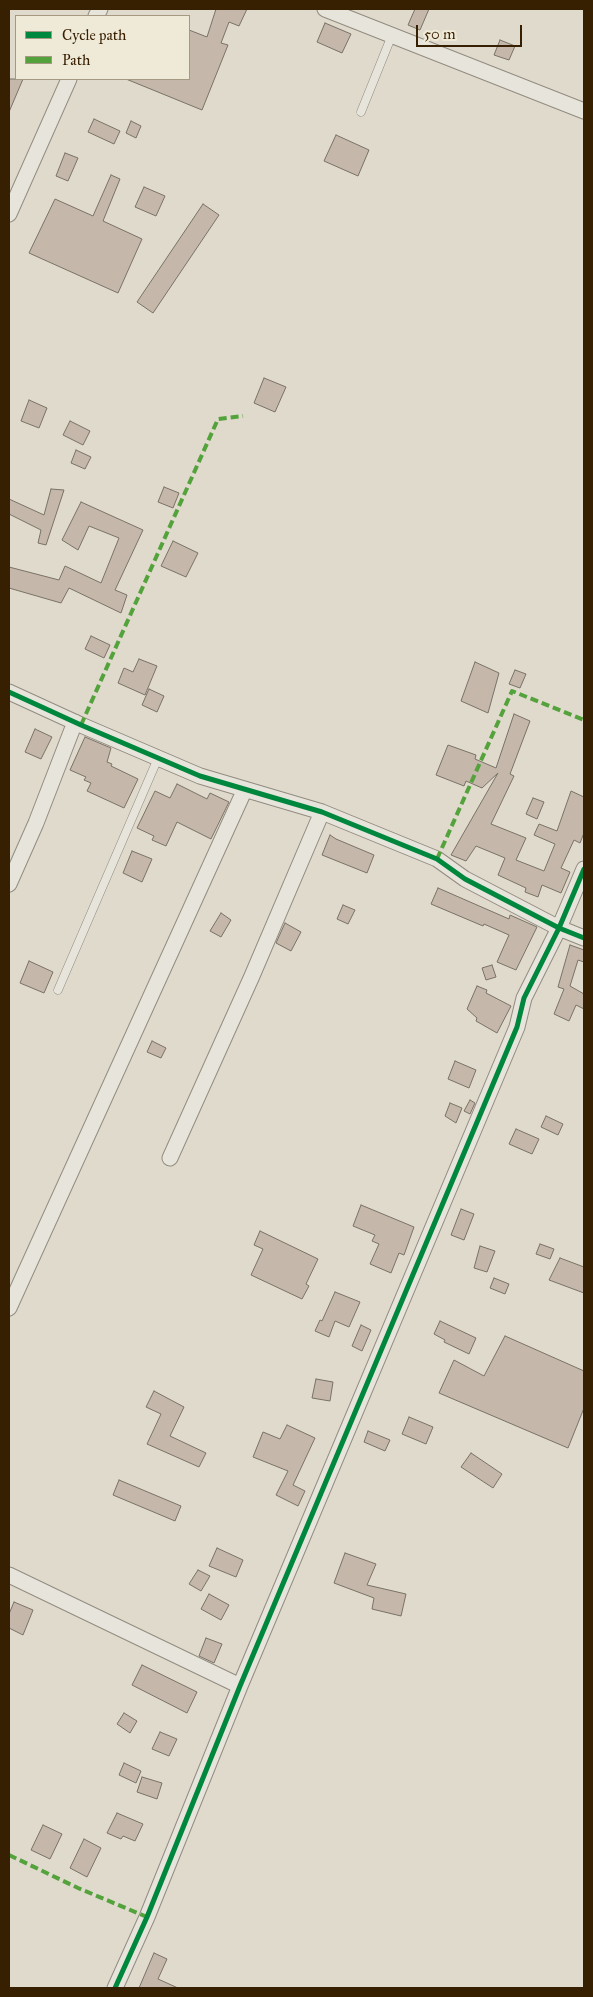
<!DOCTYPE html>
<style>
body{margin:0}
#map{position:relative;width:593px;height:1997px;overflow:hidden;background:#dfdacb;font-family:"IM FELL Great Primer",serif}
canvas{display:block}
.frame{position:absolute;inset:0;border:10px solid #371f01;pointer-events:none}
.legend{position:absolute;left:15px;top:15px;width:175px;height:65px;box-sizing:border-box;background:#efead8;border:1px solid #a59982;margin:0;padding:6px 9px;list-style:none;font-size:15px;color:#371f01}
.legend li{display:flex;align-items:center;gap:10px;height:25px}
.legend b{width:25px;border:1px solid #a59982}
.scale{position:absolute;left:416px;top:25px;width:106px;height:22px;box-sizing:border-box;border:2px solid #371f01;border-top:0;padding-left:6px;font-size:15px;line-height:18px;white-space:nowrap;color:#371f01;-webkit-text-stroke:4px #efead8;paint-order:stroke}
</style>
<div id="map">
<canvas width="593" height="1997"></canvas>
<div class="frame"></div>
<ul class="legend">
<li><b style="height:6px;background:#00873e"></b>Cycle path</li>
<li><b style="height:6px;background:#53a23c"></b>Path</li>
</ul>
<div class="scale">50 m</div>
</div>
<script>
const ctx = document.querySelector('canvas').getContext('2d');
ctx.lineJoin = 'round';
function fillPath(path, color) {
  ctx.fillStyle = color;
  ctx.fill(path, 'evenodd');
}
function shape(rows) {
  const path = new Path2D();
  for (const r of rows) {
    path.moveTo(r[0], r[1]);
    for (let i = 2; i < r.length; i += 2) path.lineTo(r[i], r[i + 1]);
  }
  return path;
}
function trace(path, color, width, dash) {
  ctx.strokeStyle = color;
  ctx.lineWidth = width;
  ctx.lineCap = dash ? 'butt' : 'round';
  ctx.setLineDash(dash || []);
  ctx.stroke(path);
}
const building = shape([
 [216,9,247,9,239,26,229,22,221,43,228,45,202,110,126,79,189,79,189,30,207,37,216,9],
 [415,9,429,9,420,30,408,25,415,9],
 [325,23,351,34,342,53,317,42,325,23],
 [500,40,515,46,509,60,494,55,500,40],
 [9,79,23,79,9,112,9,79],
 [94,119,120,131,114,144,88,132,94,119],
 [131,121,141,126,136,138,126,133,131,121],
 [336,135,369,150,358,176,324,161,336,135],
 [65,153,78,158,68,181,56,176,65,153],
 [111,175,120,179,103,221,142,239,118,293,29,253,55,199,93,216,111,175],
 [144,187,165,196,156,216,135,207,144,187],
 [203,204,219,215,153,313,137,302,203,204],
 [264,378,286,387,275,412,254,403,264,378],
 [29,400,47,408,39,428,21,421,29,400],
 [70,421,90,431,83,445,63,435,70,421],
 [76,450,91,457,85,469,71,463,76,450],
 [164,487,179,493,173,508,158,502,164,487],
 [51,489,64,490,46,545,38,543,41,530,9,514,9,499,44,515,51,489],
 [81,502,143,530,115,590,127,595,121,613,69,588,61,603,9,588,9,567,59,580,65,566,101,583,119,538,89,526,78,550,62,540,81,502],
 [173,541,198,553,186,577,161,566,173,541],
 [91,636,110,645,104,658,85,649,91,636],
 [139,659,157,666,145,695,118,683,124,668,133,672,139,659],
 [475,662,499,673,488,713,461,701,475,662],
 [515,670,526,674,520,688,509,684,515,670],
 [149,689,164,696,157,712,142,705,149,689],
 [514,714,530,721,510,774,514,776,491,824,526,838,516,860,544,871,555,844,534,835,539,824,557,831,571,791,584,797,584,833,580,843,574,840,561,868,570,872,561,893,542,885,538,897,525,892,526,888,498,875,505,858,476,846,466,861,451,855,498,773,482,788,466,781,464,786,436,775,448,745,476,755,475,759,496,768,514,714],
 [35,729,52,737,41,759,25,752,35,729],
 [85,737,111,748,107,762,112,764,111,766,138,779,124,808,87,791,91,783,84,780,86,777,70,770,85,737],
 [177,784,207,799,210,793,229,802,211,839,177,822,166,846,152,840,154,836,137,828,155,791,170,798,177,784],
 [533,798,544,802,537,819,526,814,533,798],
 [330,835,336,839,374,855,367,873,322,855,330,835],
 [132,851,152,859,142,882,123,873,132,851],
 [438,888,509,919,510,915,537,927,516,970,497,962,509,935,484,924,483,926,431,904,438,888],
 [343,905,355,910,348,924,337,919,343,905],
 [221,913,231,920,221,937,210,931,221,913],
 [285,923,301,932,291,951,276,943,285,923],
 [570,945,584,950,584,962,578,960,570,986,584,994,584,1009,576,1005,569,1021,554,1014,564,989,558,987,570,945],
 [29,961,53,972,44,993,20,983,29,961],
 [492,965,496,977,486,980,482,968,492,965],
 [477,986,487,990,486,993,511,1006,497,1033,476,1021,477,1018,467,1009,477,986],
 [152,1041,166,1048,161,1058,147,1052,152,1041],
 [455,1061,476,1070,469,1088,448,1079,455,1061],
 [470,1100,475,1103,470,1114,464,1111,470,1100],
 [450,1103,462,1108,456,1123,445,1116,450,1103],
 [546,1116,563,1124,558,1135,541,1127,546,1116],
 [516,1129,539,1139,532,1154,509,1144,516,1129],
 [361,1205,414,1227,404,1255,399,1253,391,1273,370,1264,379,1244,372,1241,375,1235,353,1226,361,1205],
 [461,1209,474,1214,464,1240,451,1235,461,1209],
 [260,1231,318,1259,306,1284,309,1286,302,1299,251,1275,263,1249,254,1245,260,1231],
 [540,1244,554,1249,550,1259,536,1254,540,1244],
 [480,1246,495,1251,487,1272,474,1268,480,1246],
 [560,1258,584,1267,584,1293,549,1280,560,1258],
 [494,1278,509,1284,505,1294,490,1288,494,1278],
 [335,1292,360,1302,349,1327,335,1321,329,1337,315,1331,320,1320,322,1321,335,1292],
 [440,1321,476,1338,469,1354,444,1342,445,1340,434,1334,440,1321],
 [361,1325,371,1330,362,1351,352,1346,361,1325],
 [505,1336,584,1371,584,1408,568,1448,439,1393,454,1360,484,1376,505,1336],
 [316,1379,333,1382,330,1401,312,1398,316,1379],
 [154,1391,184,1407,170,1436,206,1453,199,1467,147,1444,161,1414,146,1407,154,1391],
 [409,1417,433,1427,426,1444,402,1434,409,1417],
 [287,1425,315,1438,293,1485,305,1491,298,1506,276,1495,288,1471,253,1457,263,1432,280,1439,287,1425],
 [368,1431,390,1440,385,1451,364,1442,368,1431],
 [471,1453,502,1474,493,1488,461,1467,471,1453],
 [119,1480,181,1506,175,1521,113,1495,119,1480],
 [217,1548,243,1560,236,1577,209,1566,217,1548],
 [345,1553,376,1564,367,1585,406,1594,401,1616,372,1609,374,1598,334,1583,345,1553],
 [198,1570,210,1576,201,1591,189,1584,198,1570],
 [209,1594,229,1605,221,1620,201,1609,209,1594],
 [14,1602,33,1610,23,1635,9,1628,9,1614,14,1602],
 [206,1638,222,1644,214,1663,199,1656,206,1638],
 [142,1665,197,1692,187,1713,132,1685,142,1665],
 [124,1713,137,1721,130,1733,117,1724,124,1713],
 [160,1732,177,1739,169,1756,152,1749,160,1732],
 [124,1763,141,1771,136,1783,119,1775,124,1763],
 [142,1777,162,1783,157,1799,137,1792,142,1777],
 [117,1813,143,1824,135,1841,123,1836,121,1839,107,1833,117,1813],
 [43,1825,62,1834,50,1859,31,1850,43,1825],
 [84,1839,101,1848,87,1877,70,1868,84,1839],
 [154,1953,167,1959,158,1979,178,1988,139,1988,154,1953]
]);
const service = shape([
 [361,112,392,35],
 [58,990,158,758]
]);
const minor = shape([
 [325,9,584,111],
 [96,16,100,9],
 [9,214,69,79],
 [9,692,81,725,200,776,322,812,437,859,465,879,559,928,584,938],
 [9,884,36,823,75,722],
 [170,1158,252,976,322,812],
 [9,1308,245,789],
 [9,1575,240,1686],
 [115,1988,147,1917,240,1686,517,1027,524,998,559,928,584,869]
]);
const quiet = shape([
 [81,725,218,419,243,416],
 [437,859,512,691,584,720],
 [9,1855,78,1888,147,1917]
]);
const cycleway = shape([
 [9,692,81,725,200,776,322,812,437,859,465,879,559,928,584,938],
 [115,1988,147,1917,240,1686,517,1027,524,998,559,928,584,869]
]);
fillPath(building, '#c5b7aa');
trace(building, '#797266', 1);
trace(service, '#928c80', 9);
trace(minor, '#928c80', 17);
trace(service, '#e7e4dc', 8);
trace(minor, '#e7e4dc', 15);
trace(quiet, '#53a23c', 4, [8, 4]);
trace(cycleway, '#00873e', 5);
</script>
